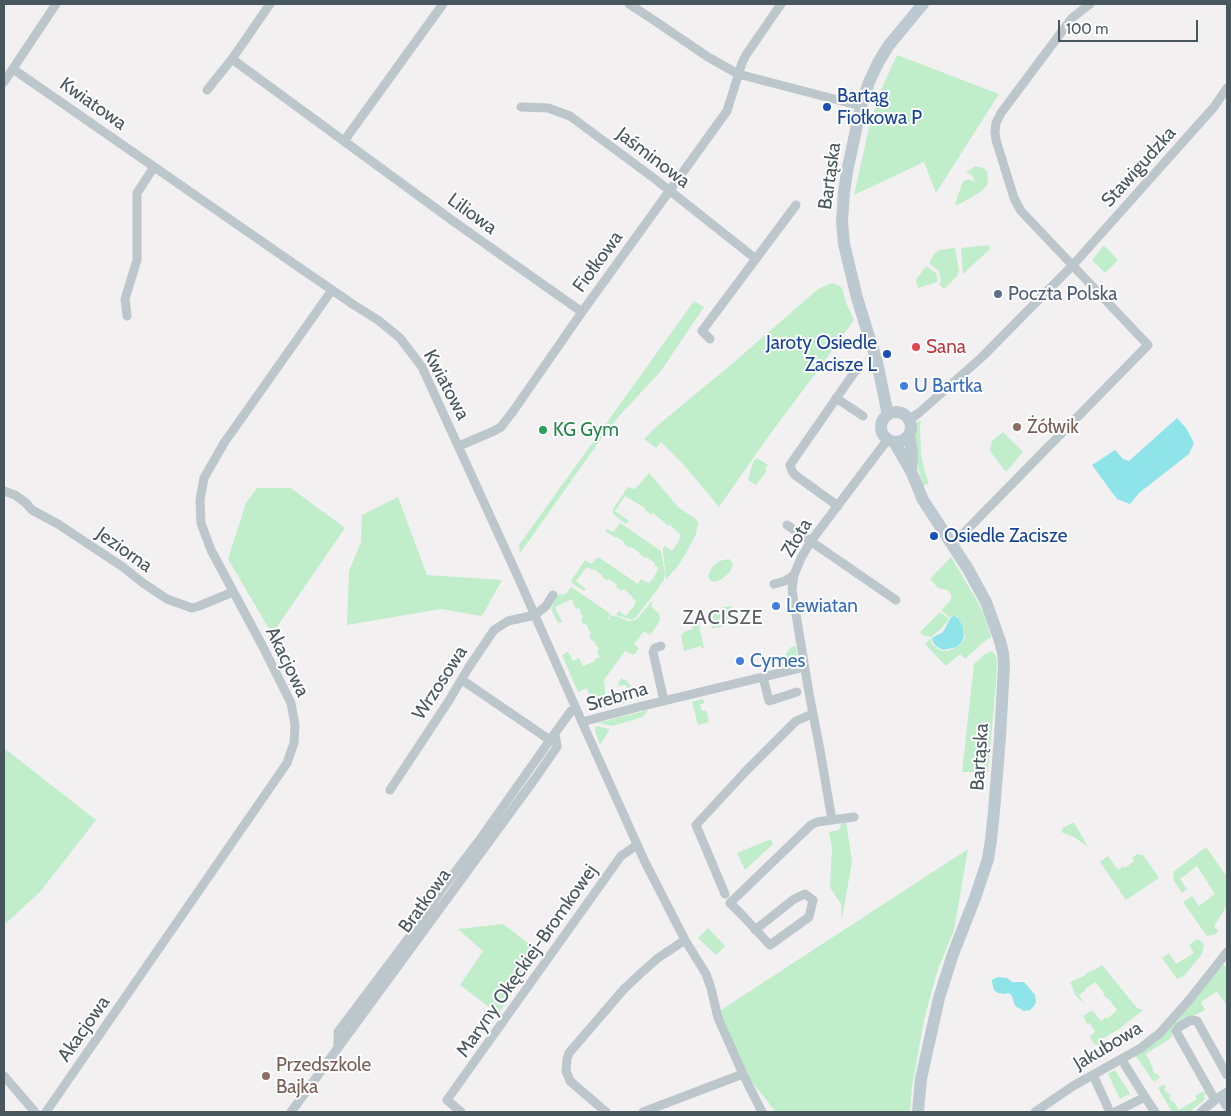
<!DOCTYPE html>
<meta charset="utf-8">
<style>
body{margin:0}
#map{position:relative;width:1231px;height:1116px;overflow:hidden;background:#f2f0f0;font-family:Cabin,sans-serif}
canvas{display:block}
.frame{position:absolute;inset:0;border:5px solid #48565d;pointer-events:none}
.scale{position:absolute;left:1058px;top:20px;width:140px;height:22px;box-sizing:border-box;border:2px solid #48565d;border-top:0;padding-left:6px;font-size:15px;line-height:18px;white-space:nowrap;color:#48565d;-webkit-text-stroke:4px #fff;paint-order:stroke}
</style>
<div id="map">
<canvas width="1231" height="1116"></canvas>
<div class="frame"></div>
<div class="scale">100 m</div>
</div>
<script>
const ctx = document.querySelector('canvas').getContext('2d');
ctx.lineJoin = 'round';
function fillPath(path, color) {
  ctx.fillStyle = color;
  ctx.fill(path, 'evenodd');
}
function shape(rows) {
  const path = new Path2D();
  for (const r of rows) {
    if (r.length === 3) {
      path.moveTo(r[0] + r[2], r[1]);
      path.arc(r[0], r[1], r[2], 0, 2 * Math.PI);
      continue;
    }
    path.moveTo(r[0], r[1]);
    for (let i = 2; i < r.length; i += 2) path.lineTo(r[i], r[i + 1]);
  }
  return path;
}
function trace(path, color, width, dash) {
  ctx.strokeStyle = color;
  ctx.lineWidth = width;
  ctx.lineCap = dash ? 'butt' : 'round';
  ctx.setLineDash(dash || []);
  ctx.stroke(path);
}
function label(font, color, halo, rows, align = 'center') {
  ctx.font = font + ' Cabin,sans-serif';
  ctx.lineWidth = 4;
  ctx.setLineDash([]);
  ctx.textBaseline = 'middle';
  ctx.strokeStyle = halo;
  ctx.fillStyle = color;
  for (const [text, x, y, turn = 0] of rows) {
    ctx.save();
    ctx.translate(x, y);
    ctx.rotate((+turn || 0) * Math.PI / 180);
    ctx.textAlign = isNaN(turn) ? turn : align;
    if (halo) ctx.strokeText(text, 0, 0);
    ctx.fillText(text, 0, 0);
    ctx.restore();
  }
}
const green = shape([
 [897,55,999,94,936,193,924,162,854,195,869,128,880,92],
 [975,166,983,168,987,171,988,179,987,185,982,191,958,205,955,204,963,181,969,179,975,182,972,175,966,173],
 [988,245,991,248,963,274,961,248],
 [1104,245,1118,260,1105,273,1092,260],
 [955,248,959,271,958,275,944,289,939,284,941,281,939,271,929,263,935,253,939,250],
 [926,266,936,273,938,280,937,282,918,288,916,280],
 [832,283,838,285,842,288,847,305,854,320,815,374,765,441,719,507,683,464,661,442,656,448,644,439,658,425,733,363,817,290,825,286],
 [694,301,704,307,661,371,620,415,601,439,520,553,519,545],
 [919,420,921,422,920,426,921,455,925,473,929,483,923,486,918,467,913,436,915,427],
 [1003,432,1023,452,1006,472,990,451,992,441],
 [757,458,768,465,765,469,766,472,756,485,748,480,753,462],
 [649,473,679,508,696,519,698,523,696,534,686,553,678,566,666,579,663,552,663,548,665,546,672,551,679,541,679,540,681,535,669,524,668,526,653,513,652,515,645,510,645,508,625,496,615,511,629,521,626,524,613,514,613,509,615,506,628,487,635,489],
 [257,488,291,488,345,528,272,634,228,559,246,503],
 [398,497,427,575,502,580,482,616,441,609,347,625,349,571,361,542,362,515],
 [620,523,661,551,665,574,664,579,657,590,636,617,632,620,620,616,619,617,616,614,619,611,626,616,634,606,636,601,631,597,632,596,624,589,622,591,616,587,617,585,609,579,607,580,602,577,602,575,594,569,593,570,587,567,576,581,586,589,584,591,573,584,571,581,585,560,591,564,598,557,638,584,641,579,649,583,652,580,659,568,654,565,655,563,646,557,645,558,639,554,640,553,631,547,630,548,624,544,625,543,617,537,616,538,605,531,607,529,613,532],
 [951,557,975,597,983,613,991,636,990,638,985,641,965,659,960,654,946,666,925,644,931,638,932,644,938,649,943,651,948,651,959,646,965,638,963,627,958,617,954,615,950,618,941,610,951,600,951,594,947,590,938,588,930,579],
 [729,559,732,562,733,565,729,573,720,580,714,582,710,580,708,576,713,566,719,561],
 [571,587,611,614,607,621,607,622,612,615,615,617,616,616,628,621,633,621,638,618,652,601,653,602,651,606,659,614,660,619,658,624,650,635,644,631,634,644,639,648,634,655,625,651,604,680,606,699,628,695,626,685,618,686,618,684,621,678,624,680,625,679,627,681,634,690,625,703,590,711,588,710,593,706,587,688,578,692,562,655,568,652,573,661,579,658,583,666,595,661,595,659,600,657,597,651,599,650,594,641,592,641,589,635,591,634,586,624,583,624,581,619,583,618,579,608,576,609,572,599,555,607,562,622,558,623,551,609,558,595,566,594],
 [731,606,733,609,733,611,730,620,726,625,721,627,712,628,711,620,715,613,724,607],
 [940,612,949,619,941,629,931,637,923,635,920,632],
 [697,624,699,625,704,648,702,648,701,646,684,651,681,635,684,634,683,632,693,629,692,625],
 [796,646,797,655,796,659,793,663,783,666,782,663,785,661,784,657,791,647],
 [992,651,996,656,997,664,996,682,988,772,962,772,974,664,984,655],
 [702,699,703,700,705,703,700,704,702,711,706,710,709,722,698,725,692,702],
 [648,710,643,717,612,726,598,723],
 [596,726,610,729,600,745,595,731],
 [4,748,96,820,40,892,4,925],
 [846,822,852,861,842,919,841,906,844,884,841,904,831,889,830,884,832,849,829,832,839,830,841,824],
 [1074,822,1079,831,1088,847,1074,837,1061,832,1063,828],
 [771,839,773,844,745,870,737,853],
 [1206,847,1227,877,1227,905,1214,927,1218,930,1216,934,1208,936,1206,935,1183,902,1192,896,1199,906,1215,894,1197,866,1180,879,1187,889,1182,893,1174,881,1173,872],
 [968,849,954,930,937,972,924,1020,912,1087,910,1112,776,1112,745,1073,720,1014,721,1010],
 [1137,854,1143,855,1159,878,1126,900,1100,862,1108,856,1118,870,1124,866,1125,868,1134,861,1132,858],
 [503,924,541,953,498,1014,460,985,483,951,458,929],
 [708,928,725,946,716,955,698,938],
 [1197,939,1201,941,1204,945,1202,954,1184,976,1177,979,1162,958,1169,953,1176,964,1194,953,1189,945],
 [1223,964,1227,969,1227,1006,1217,991,1201,1002,1205,1010,1187,1019,1172,1033,1172,1037,1165,1042,1146,1054,1153,1068,1152,1069,1155,1074,1157,1074,1160,1077,1154,1082,1135,1055,1142,1049],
 [1102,965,1137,1008,1143,1010,1119,1029,1102,1039,1104,1044,1099,1046,1093,1043,1090,1036,1095,1032,1090,1023,1087,1024,1083,1016,1092,1010,1101,1021,1106,1017,1108,1018,1117,1010,1108,998,1107,999,1103,994,1104,993,1095,982,1085,989,1086,990,1079,995,1085,1004,1076,996,1070,982,1086,975,1086,973,1098,968],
 [1115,1070,1130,1094,1120,1099,1108,1074],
 [1164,1084,1166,1087,1164,1089,1167,1093,1168,1093,1171,1096,1169,1097,1172,1102,1174,1102,1179,1110,1197,1099,1195,1096,1204,1091,1206,1093,1204,1096,1205,1099,1190,1112,1172,1112,1158,1088]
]);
const water = shape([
 [1177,418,1186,428,1194,443,1189,454,1139,493,1130,504,1117,499,1092,465,1115,450,1123,459,1129,461],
 [954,615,959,619,963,627,964,637,961,643,957,647,943,650,936,646,933,642,932,638,943,632,950,619],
 [998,977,1007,978,1012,982,1024,982,1035,995,1036,1002,1034,1006,1030,1010,1024,1011,1015,1006,1012,996,1009,993,1003,994,998,993,994,990,992,982,992,980]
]);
const street = shape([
 [270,4,232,59,453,221,582,312],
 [629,4,652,19,708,57,738,74,861,106],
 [13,69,300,268,354,305,378,320,400,338,422,367,518,577,582,722],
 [4,82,56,4],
 [207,90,232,59],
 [521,107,548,108,570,116,655,179,756,259],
 [344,141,443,4],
 [127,316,125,299,137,260,137,193,154,167],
 [710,339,702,331,796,205],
 [836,398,863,416],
 [909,420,920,412,982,357,1073,265,1214,107,1227,88],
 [459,446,494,431,501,427,514,410,582,312,727,111,742,63,746,55,781,4],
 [4,491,15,495,26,503,32,510,58,524,123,567,143,583,167,599,192,608,199,606,233,592],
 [838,506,795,475,792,471,790,465,856,370],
 [787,525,896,600],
 [952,545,1148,345,1021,211,1014,198,996,140,995,132,996,123,1001,113,1072,18,1090,4],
 [774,584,785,581,794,575],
 [661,646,655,648,653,652,664,701],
 [763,677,769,701,797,692],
 [462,680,550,740],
 [390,790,448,702,469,667,494,630,508,621,535,615,546,606,553,595],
 [832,820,820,750,809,693,792,590,794,575,801,558,811,541,888,439],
 [725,894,696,825,746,771,796,721,812,714],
 [755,930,794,899,805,894,813,900,809,917,770,945,742,915,730,903,811,825,817,822,854,817],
 [338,1047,338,1032,411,935,442,889,478,842,555,733],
 [1125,1065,1145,1097],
 [1093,1075,1110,1112],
 [4,1076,35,1112],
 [1221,1097,1227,1107],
 [1215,1100,1176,1031,1179,1027,1191,1020,1197,1021,1227,1075],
 [46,1112,287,763,294,743,295,725,291,703,263,647,211,550,201,523,200,500,204,478,224,443,332,290],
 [291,1112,534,780,557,747,555,733,571,711,576,708],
 [461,1112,447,1100,621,856,637,845],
 [606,1112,570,1081,566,1071,567,1059,569,1053,624,989,641,973,658,958,685,940],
 [643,1112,743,1074],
 [762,1112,743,1074,718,1018,711,988,706,974,685,940,645,862,582,722,642,706,804,667],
 [1035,1112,1073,1086,1141,1048,1152,1039,1159,1034,1190,999,1227,952],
 [1115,1112,1145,1097,1155,1112],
 [1201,1112,1215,1100,1227,1092]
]);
const secondary = shape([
 [896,427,15],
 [888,415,877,362,857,298,844,244,842,222,844,192,847,172,861,106,869,82,879,61,889,45,923,4],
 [909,435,912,454,911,471],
 [894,442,911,471,923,500,968,569,986,602,1000,641,1003,653,1004,666,1000,737,994,811,991,840,988,859,975,898,953,954,939,998,921,1079,918,1112]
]);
const markers = [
 [827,107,5,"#1a4fb4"],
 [998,294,5,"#5c6f8a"],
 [916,347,5,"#e0444e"],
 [887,354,5,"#1a4fb4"],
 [904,386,5,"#3f7fe0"],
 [1017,427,5,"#8d6e63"],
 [543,430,5,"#2e9e5b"],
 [934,536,5,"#1a4fb4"],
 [776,606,5,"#3f7fe0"],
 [740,661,5,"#3f7fe0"],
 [266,1076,5,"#8d6e63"]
];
const transitNames = [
 ["Bartąg",837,96],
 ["Fiołkowa P",837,118],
 ["Jaroty Osiedle",877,343,"right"],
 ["Zacisze L",877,365,"right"],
 ["Osiedle Zacisze",944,536]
];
const streetNames = [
 ["Kwiatowa",93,104,35],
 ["Jaśminowa",653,158,37],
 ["Stawigudzka",1139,167,-48],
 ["Bartąska",830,176,-82],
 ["Liliowa",472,214,36],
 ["Fiołkowa",598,262,-54],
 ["Kwiatowa",446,385,62],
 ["Złota",797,538,-59],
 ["Jeziorna",124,550,35],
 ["Akacjowa",287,662,64],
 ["Wrzosowa",440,683,-57],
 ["Srebrna",617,697,-16],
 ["Bartąska",980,757,-86],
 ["Bratkowa",425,901,-54],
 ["Maryny Okęckiej-Bromkowej",527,961,-55],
 ["Akacjowa",84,1029,-55],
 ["Jakubowa",1108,1046,-31]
];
const serviceNames = [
 ["Poczta Polska",1008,294]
];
const healthNames = [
 ["Sana",926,347]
];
const shopNames = [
 ["U Bartka",914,386],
 ["Lewiatan",786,606],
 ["Cymes",750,661]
];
const educationNames = [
 ["Żółwik",1027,427],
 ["Przedszkole",276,1065],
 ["Bajka",276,1087]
];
const leisureNames = [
 ["KG Gym",553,430]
];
const neighbourhoodNames = [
 ["ZACISZE",723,618]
];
fillPath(green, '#c0eecb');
fillPath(water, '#8fe4e9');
trace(street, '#bcc7cc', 9);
trace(secondary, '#bcc9d1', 12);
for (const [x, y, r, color] of markers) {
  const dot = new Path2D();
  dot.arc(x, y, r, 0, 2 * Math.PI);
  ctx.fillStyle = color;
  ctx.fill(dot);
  trace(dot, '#fff', 2);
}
label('19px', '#164399', '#fff', transitNames, 'left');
label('19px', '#48565d', '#fff', streetNames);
label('19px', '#4e5e75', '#fff', serviceNames, 'left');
label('19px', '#be3a42', '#fff', healthNames, 'left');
label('19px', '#366cbe', '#fff', shopNames, 'left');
label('19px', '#785e54', '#fff', educationNames, 'left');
label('19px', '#27864d', '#fff', leisureNames, 'left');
ctx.letterSpacing = '1px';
label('20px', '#5d6165', '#fff', neighbourhoodNames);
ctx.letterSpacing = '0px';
</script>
